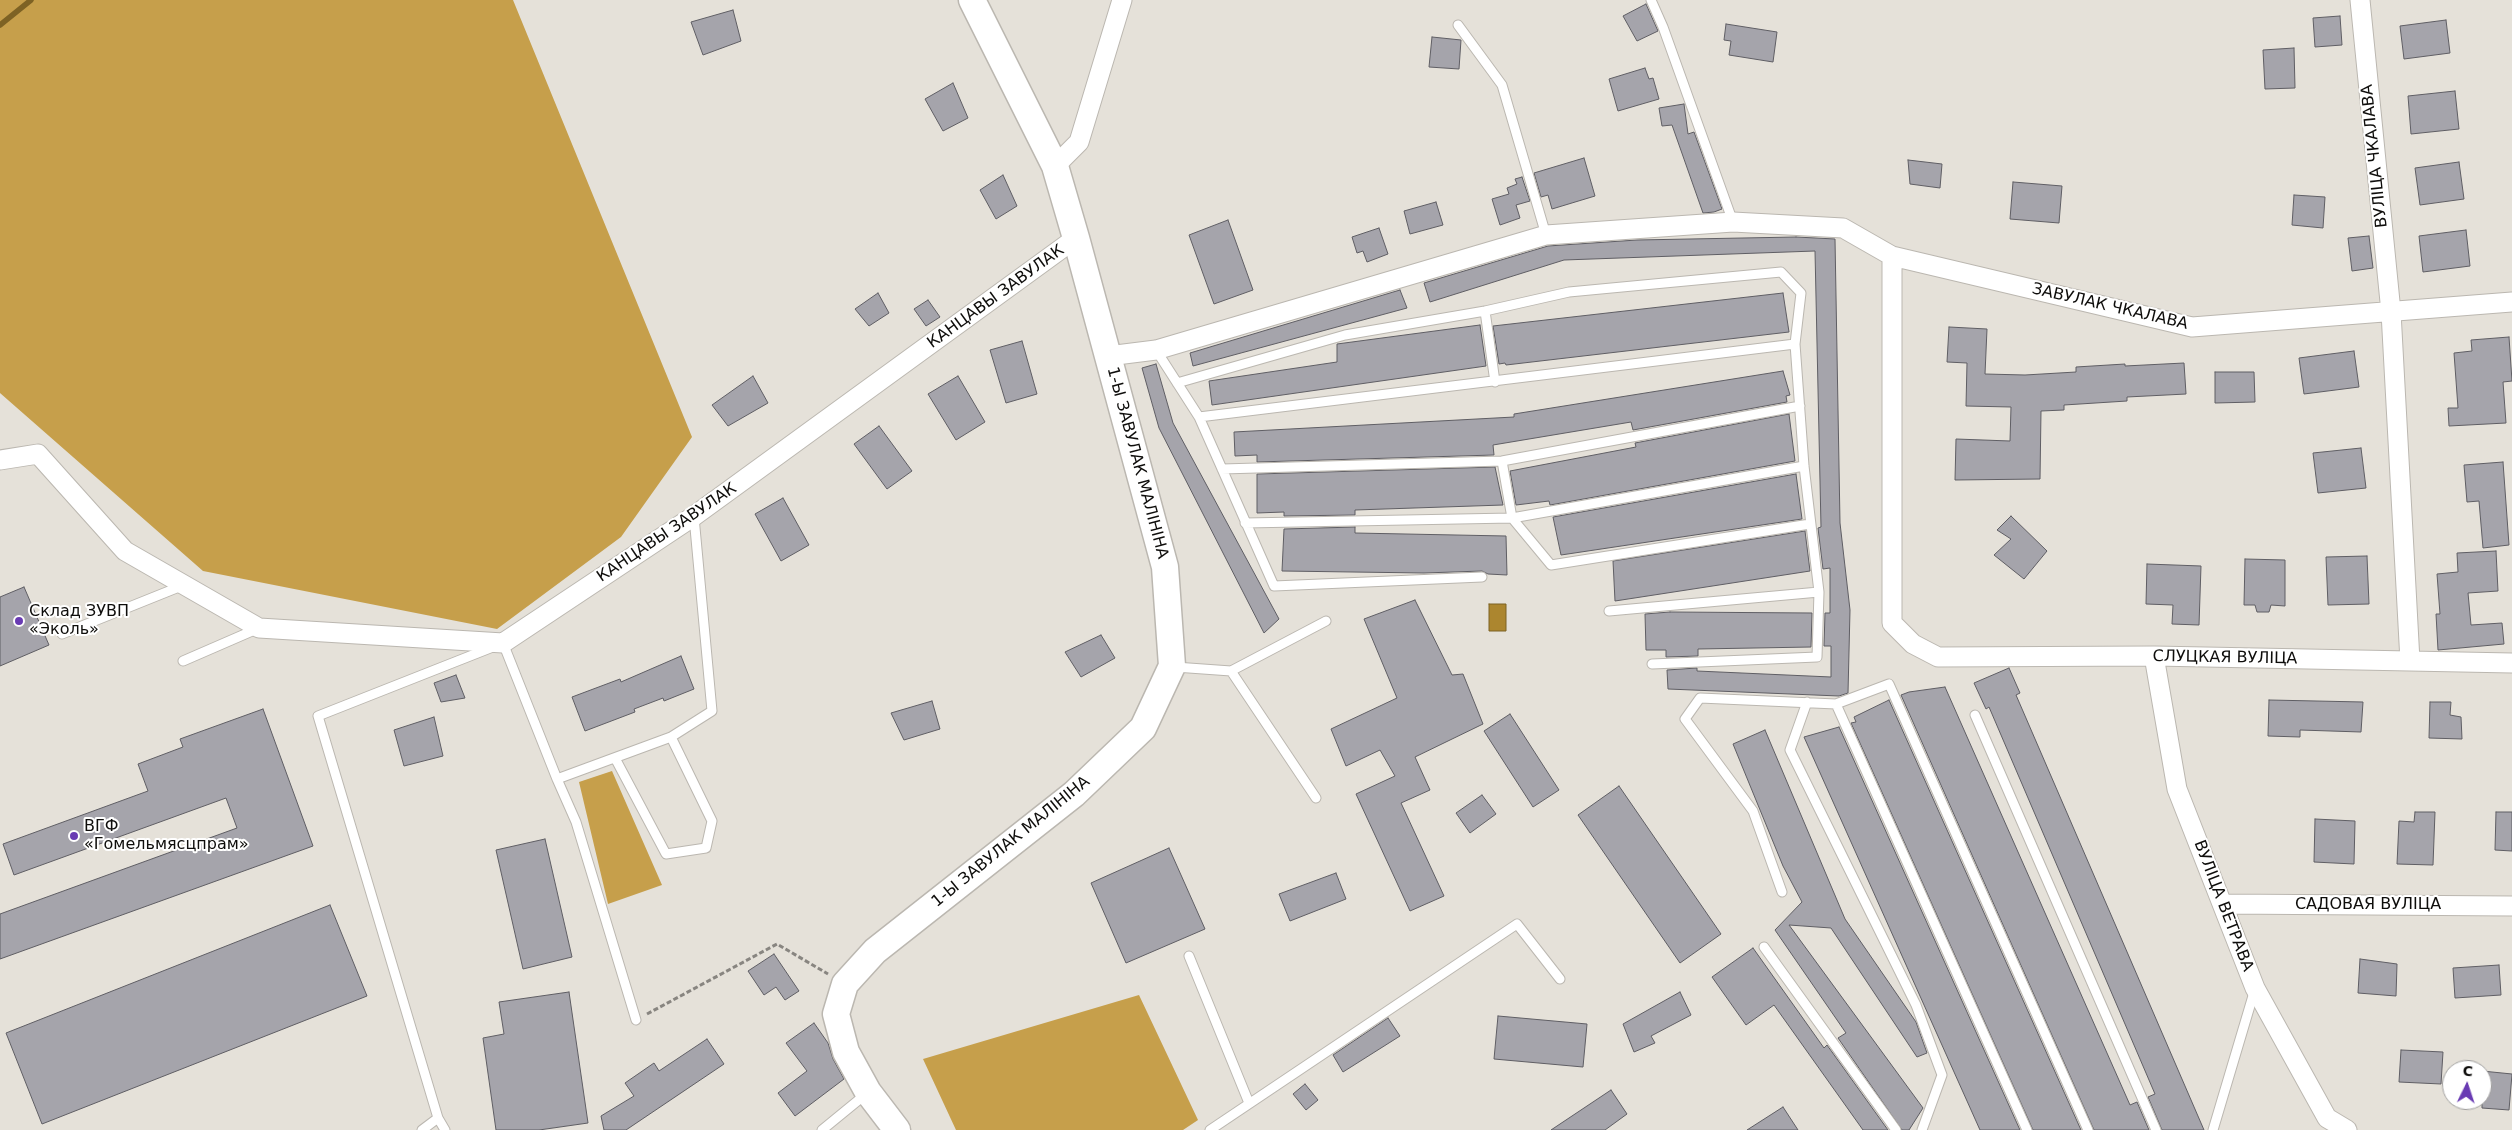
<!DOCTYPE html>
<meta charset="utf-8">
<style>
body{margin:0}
#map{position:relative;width:2512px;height:1130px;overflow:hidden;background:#e5e1d9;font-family:"DejaVu Sans",sans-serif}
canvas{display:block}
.north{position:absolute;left:2442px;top:1060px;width:50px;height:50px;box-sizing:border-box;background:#fff;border:1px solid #9f9e9d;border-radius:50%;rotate:4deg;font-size:14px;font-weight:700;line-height:20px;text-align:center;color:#0e0d0b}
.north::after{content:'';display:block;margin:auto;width:18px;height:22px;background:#693bb3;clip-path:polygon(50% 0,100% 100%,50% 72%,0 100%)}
</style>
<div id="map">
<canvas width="2512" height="1130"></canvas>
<div class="north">С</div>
</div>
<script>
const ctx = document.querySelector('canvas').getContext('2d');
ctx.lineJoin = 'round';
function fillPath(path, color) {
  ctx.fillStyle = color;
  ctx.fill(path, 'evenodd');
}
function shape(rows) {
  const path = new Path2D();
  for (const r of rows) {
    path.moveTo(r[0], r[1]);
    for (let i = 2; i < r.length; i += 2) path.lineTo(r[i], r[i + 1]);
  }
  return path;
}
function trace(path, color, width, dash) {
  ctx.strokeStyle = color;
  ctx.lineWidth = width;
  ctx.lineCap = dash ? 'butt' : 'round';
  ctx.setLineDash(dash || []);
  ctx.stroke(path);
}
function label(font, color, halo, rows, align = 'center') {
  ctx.font = font + ' "DejaVu Sans",sans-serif';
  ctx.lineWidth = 4;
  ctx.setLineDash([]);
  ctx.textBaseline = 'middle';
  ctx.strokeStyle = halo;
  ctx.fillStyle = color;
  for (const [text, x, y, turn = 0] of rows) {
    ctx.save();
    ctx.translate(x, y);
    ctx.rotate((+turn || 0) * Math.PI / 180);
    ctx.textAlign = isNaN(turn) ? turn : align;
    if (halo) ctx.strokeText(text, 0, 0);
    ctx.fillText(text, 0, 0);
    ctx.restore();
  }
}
const forest = shape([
 [0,0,513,0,692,437,621,537,497,629,203,571,0,393],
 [612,771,662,885,608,904,579,782],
 [1139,995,1198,1120,1183,1130,956,1130,923,1059]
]);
const water = shape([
 [1489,604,1506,604,1506,631,1489,631,1489,604]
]);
const stream = shape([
 [0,25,31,0]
]);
const building = shape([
 [1646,4,1658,31,1637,41,1623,16,1646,4],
 [733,10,741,41,703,55,691,22,733,10],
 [2340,16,2342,45,2315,47,2313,18,2340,16],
 [2446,20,2450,53,2404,59,2400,26,2446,20],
 [1726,24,1777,32,1773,62,1729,55,1731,41,1724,40,1726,24],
 [1432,37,1461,40,1459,69,1429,67,1432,37],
 [2294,48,2295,88,2265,89,2263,50,2294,48],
 [1645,68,1649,79,1653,78,1659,99,1618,111,1609,79,1645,68],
 [953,83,968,118,943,131,925,99,953,83],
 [2455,91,2459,129,2411,134,2408,96,2455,91],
 [1684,104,1688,134,1694,132,1722,209,1714,212,1703,213,1672,125,1662,126,1659,108,1684,104],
 [1584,158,1595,196,1552,209,1548,195,1541,197,1534,173,1584,158],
 [1908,160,1942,164,1940,188,1910,184,1908,160],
 [2459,162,2464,199,2420,205,2415,168,2459,162],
 [1003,175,1017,206,996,219,980,190,1003,175],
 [1522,177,1530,201,1516,205,1520,218,1500,225,1492,199,1509,194,1507,188,1517,184,1515,179,1522,177],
 [2013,182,2062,186,2059,223,2010,219,2013,182],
 [2294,195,2325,197,2323,228,2292,225,2294,195],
 [1436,202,1443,225,1410,234,1404,211,1436,202],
 [1228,220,1253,290,1214,304,1189,235,1228,220],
 [1379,228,1388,254,1367,262,1363,251,1357,253,1352,237,1379,228],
 [2466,230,2470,266,2423,272,2419,236,2466,230],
 [2369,236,2373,268,2352,271,2348,238,2369,236],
 [1796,237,1835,239,1840,523,1850,610,1848,693,1839,696,1668,689,1667,670,1697,668,1697,671,1831,677,1831,646,1824,646,1825,613,1830,613,1830,568,1823,569,1818,528,1821,527,1815,251,1564,260,1430,302,1424,283,1548,246,1637,240,1796,237],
 [1400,290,1407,308,1193,366,1190,353,1400,290],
 [878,293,889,313,869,326,855,309,878,293],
 [1783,293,1789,332,1506,365,1505,363,1499,364,1493,326,1783,293],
 [928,300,940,317,926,326,914,309,928,300],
 [1480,325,1486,366,1212,405,1209,381,1337,362,1337,344,1480,325],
 [1949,327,1987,329,1985,374,2025,375,2076,372,2076,367,2125,364,2125,366,2184,363,2186,394,2127,397,2127,401,2064,405,2064,410,2041,411,2040,479,1955,480,1956,439,2010,441,2011,407,1966,406,1967,363,1947,362,1949,327],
 [2509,337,2512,381,2503,382,2506,423,2449,426,2448,408,2458,408,2454,353,2472,351,2471,340,2509,337],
 [1022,341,1037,394,1006,403,990,350,1022,341],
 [2354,351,2359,387,2304,394,2299,358,2354,351],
 [1156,364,1173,423,1279,619,1264,633,1159,428,1142,368,1156,364],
 [1783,371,1790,395,1786,396,1787,402,1633,430,1631,422,1493,445,1494,455,1257,462,1257,455,1235,456,1234,432,1514,417,1514,414,1783,371],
 [2215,372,2254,372,2255,402,2215,403,2215,372],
 [753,376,768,403,728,426,712,405,753,376],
 [958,376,985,422,956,440,928,394,958,376],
 [1789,414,1795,461,1550,505,1549,501,1516,505,1510,471,1636,447,1635,443,1789,414],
 [879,426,912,471,887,489,854,444,879,426],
 [2361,448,2366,488,2318,493,2313,453,2361,448],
 [2503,462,2509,545,2483,548,2479,501,2467,502,2464,465,2503,462],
 [1495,467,1503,505,1355,510,1355,515,1284,516,1284,512,1257,513,1257,474,1495,467],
 [1796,474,1802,519,1561,555,1553,517,1796,474],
 [783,498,809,545,781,561,755,514,783,498],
 [2011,516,2047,551,2024,579,1994,555,2011,539,1997,530,2011,516],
 [1355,527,1355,533,1506,536,1507,575,1488,574,1482,571,1424,573,1282,571,1284,529,1355,527],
 [1805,531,1810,571,1615,601,1613,561,1805,531],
 [2496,551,2498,591,2468,593,2471,625,2502,623,2504,644,2438,650,2436,614,2440,614,2437,574,2458,572,2457,553,2496,551],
 [2367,556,2369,604,2328,605,2326,557,2367,556],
 [2245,559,2285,560,2285,606,2271,605,2269,612,2257,612,2255,605,2244,605,2245,559],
 [2147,564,2201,566,2199,625,2172,624,2173,605,2146,604,2147,564],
 [24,587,49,645,0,666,0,597,24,587],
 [1415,600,1452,675,1463,674,1483,724,1415,757,1430,790,1401,803,1444,896,1410,911,1356,794,1395,776,1380,750,1346,766,1331,729,1397,698,1364,619,1415,600],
 [1670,612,1812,613,1811,647,1698,649,1698,656,1666,657,1666,650,1646,650,1645,614,1670,612],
 [1101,635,1115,658,1081,677,1065,652,1101,635],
 [681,656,694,689,664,701,663,698,634,709,635,712,585,731,572,697,620,679,621,682,681,656],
 [2009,668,2020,693,2016,695,2204,1130,2162,1130,2148,1097,2155,1094,1989,707,1986,709,1974,683,2009,668],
 [456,675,465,698,441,702,434,683,456,675],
 [1945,687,2130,1105,2137,1102,2149,1130,2094,1130,1901,695,1909,692,1945,687],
 [1889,700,2081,1130,2033,1130,1851,723,1856,722,1854,717,1889,700],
 [2269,700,2363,702,2361,732,2300,730,2300,737,2268,736,2269,700],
 [932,701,940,729,904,740,891,713,932,701],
 [2430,702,2451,702,2450,715,2461,717,2462,739,2429,738,2430,702],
 [263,709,313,846,0,959,0,914,237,828,226,798,14,875,3,844,148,791,138,764,183,747,180,739,263,709],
 [1510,714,1559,790,1533,807,1484,731,1510,714],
 [434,717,443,756,404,766,394,730,434,717],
 [1839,727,2020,1130,1980,1130,1804,737,1839,727],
 [1765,730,1845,919,1916,1022,1927,1053,1917,1057,1831,928,1789,925,1923,1108,1909,1130,1902,1130,1838,1038,1846,1033,1775,930,1802,902,1783,866,1733,744,1765,730],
 [1619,786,1721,934,1680,963,1578,815,1619,786],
 [1482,795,1496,814,1470,833,1456,813,1482,795],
 [2415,812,2435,812,2433,865,2397,864,2399,821,2414,822,2415,812],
 [2496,812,2512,812,2512,851,2495,850,2496,812],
 [2315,819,2355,821,2354,864,2314,862,2315,819],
 [545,839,572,957,523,969,496,850,545,839],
 [1169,848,1205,929,1126,963,1091,883,1169,848],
 [1336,873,1346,899,1290,921,1279,894,1336,873],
 [330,905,367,996,42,1124,6,1033,330,905],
 [1753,948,1824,1048,1827,1045,1888,1130,1863,1130,1774,1005,1746,1025,1712,977,1753,948],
 [774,954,799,991,785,1000,776,987,764,995,748,971,774,954],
 [2360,959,2397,964,2396,996,2358,993,2360,959],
 [2499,965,2501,995,2455,998,2453,968,2499,965],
 [569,992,588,1123,539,1130,496,1130,483,1038,504,1034,499,1002,569,992],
 [1680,992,1691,1015,1651,1036,1655,1043,1634,1052,1623,1024,1680,992],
 [1498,1016,1587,1024,1583,1067,1494,1059,1498,1016],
 [1388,1018,1400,1036,1343,1072,1333,1055,1388,1018],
 [814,1023,828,1043,833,1059,844,1079,795,1116,778,1093,807,1071,786,1043,814,1023],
 [707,1039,724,1064,626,1130,604,1130,601,1116,634,1096,625,1083,654,1063,659,1071,707,1039],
 [2401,1050,2443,1052,2441,1084,2399,1082,2401,1050],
 [2482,1071,2512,1074,2509,1110,2482,1108,2482,1071],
 [1305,1084,1318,1100,1306,1110,1293,1094,1305,1084],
 [1611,1090,1627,1114,1605,1130,1551,1130,1611,1090],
 [1783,1107,1798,1130,1747,1130,1783,1107]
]);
const path = shape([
 [647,1014,777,944,828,974]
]);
const lane = shape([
 [1651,0,1663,27,1733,222],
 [1458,25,1502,85,1546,235],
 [1485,311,1495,382],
 [1156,350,1199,417,1274,586,1482,577],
 [1177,383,1345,335,1485,311,1569,292,1781,272,1801,293,1795,344,1804,466,1819,592,1817,657,1652,664],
 [1199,417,1795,344],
 [1502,461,1512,518,1551,565,1810,524],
 [1222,469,1502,461,1800,406],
 [1245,523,1512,518,1804,466],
 [1609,611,1819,592],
 [62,634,184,585],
 [183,661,259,628],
 [1175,667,1231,671,1316,798],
 [1231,671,1326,621],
 [1807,702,1790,750,1916,1005,1942,1075,1922,1130],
 [1836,704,2027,1130],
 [1975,715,2156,1130],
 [615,758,666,854,706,848,712,821,671,737],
 [557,779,576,822,636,1020],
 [1782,892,1753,811,1685,719,1700,698,1836,704,1889,684,2088,1130],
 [1764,947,1896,1130],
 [1189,956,1249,1103],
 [438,1118,445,1130],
 [422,1130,438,1118,318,716,503,643,557,779,671,737,712,711,694,517],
 [822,1130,866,1094],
 [1210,1130,1517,924,1560,979],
 [2213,1130,2255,989]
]);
const street = shape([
 [2360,0,2391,312,2410,661],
 [1055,166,1079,142,1122,0],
 [1892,256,1892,623,1913,644,1938,657,2154,656,2512,663],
 [1108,356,1156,350,1546,235,1733,222,1843,228,1892,256,2192,327,2512,302],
 [0,460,38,454,125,551,259,628,503,643,694,516,1076,238],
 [2154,656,2177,789,2255,988,2327,1118,2347,1130],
 [2224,904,2512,906]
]);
const secondary = shape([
 [897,1130,868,1092,846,1052,836,1014,845,984,875,951,1074,794,1143,728,1172,666,1165,567,1076,238,1055,166,972,0]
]);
const markers = [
 [19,621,5,"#693bb3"],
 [74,836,5,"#693bb3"]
];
const streetNames = [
 ["ВУЛІЦА ЧКАЛАВА",2375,156,-96],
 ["КАНЦАВЫ ЗАВУЛАК",996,297,-36],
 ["ЗАВУЛАК ЧКАЛАВА",2110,307,13],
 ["1-Ы ЗАВУЛАК МАЛІНІНА",1137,463,75],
 ["КАНЦАВЫ ЗАВУЛАК",667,533,-34],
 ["СЛУЦКАЯ ВУЛІЦА",2225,658,1],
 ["1-Ы ЗАВУЛАК МАЛІНІНА",1011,842,-39],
 ["САДОВАЯ ВУЛІЦА",2368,905],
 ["ВУЛІЦА ВЕТРАВА",2223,906,69]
];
const poiNames = [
 ["Склад ЗУВП",29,612],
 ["«Эколь»",29,630],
 ["ВГФ",84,827],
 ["«Гомельмясцпрам»",84,845]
];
fillPath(forest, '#c69f4b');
fillPath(water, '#ac862f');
trace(water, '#7d6224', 1);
trace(stream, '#7d6224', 5.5);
fillPath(building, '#a5a4ab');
trace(building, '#5f5e64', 1);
trace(lane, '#bbb7b0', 11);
trace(street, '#bbb7b0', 21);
trace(secondary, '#bbb7b0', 29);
trace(path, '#888580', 3, [5, 2.5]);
trace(lane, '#fff', 9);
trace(street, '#fff', 19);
trace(secondary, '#fff', 26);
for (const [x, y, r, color] of markers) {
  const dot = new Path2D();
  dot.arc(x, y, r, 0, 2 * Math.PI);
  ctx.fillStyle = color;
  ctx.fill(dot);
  trace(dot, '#fff', 2);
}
label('16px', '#0e0d0b', '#fff', streetNames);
label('16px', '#0e0d0b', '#fff', poiNames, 'left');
</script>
